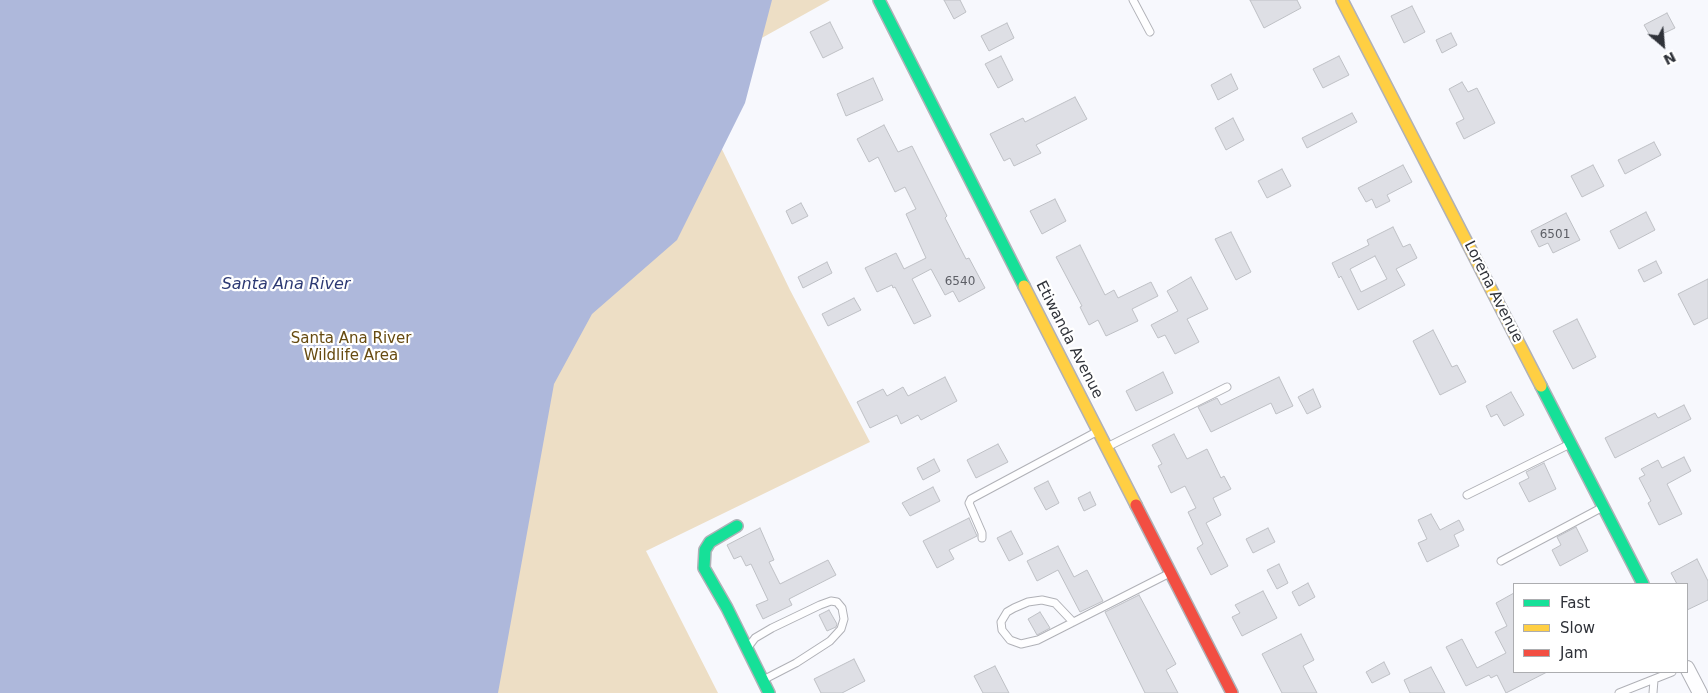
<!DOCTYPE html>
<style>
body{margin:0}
#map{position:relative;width:1708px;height:693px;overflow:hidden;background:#f7f8fd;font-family:"DejaVu Sans",sans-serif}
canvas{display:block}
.legend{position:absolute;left:1513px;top:583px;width:175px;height:90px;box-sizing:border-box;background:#fff;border:1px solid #acadb0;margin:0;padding:6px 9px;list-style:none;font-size:15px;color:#2f3239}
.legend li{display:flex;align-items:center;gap:10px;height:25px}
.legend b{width:25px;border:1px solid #acadb0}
.north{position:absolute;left:1638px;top:20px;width:50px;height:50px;-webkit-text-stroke:4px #fff;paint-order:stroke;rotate:153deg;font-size:14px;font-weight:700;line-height:20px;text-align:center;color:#2f3239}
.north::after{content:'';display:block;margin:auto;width:18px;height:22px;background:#2f3239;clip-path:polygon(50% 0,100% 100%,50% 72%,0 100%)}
</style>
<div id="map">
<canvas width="1708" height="693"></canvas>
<ul class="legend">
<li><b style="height:6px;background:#16e098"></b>Fast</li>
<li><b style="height:6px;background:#ffcf43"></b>Slow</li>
<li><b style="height:6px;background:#f24e42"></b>Jam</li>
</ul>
<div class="north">N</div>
</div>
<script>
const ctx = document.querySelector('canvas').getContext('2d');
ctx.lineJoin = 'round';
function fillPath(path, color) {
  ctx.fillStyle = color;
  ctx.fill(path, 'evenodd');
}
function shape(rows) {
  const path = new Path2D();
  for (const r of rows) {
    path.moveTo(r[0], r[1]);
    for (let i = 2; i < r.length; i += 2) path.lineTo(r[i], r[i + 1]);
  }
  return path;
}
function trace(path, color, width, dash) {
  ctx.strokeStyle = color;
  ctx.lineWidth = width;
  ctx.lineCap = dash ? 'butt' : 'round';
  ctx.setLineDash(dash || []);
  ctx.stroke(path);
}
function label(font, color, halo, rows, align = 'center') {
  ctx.font = font + ' "DejaVu Sans",sans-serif';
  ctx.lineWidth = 4.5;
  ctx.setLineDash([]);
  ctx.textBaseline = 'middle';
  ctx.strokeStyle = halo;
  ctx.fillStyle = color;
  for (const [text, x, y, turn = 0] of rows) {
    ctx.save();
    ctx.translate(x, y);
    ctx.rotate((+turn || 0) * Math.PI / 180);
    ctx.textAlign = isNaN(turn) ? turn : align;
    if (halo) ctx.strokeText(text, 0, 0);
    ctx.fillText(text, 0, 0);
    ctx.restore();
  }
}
const green = shape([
 [0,0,830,0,688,79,790,290,870,442,646,551,718,693,0,693]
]);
const water = shape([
 [0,0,772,0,745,103,677,240,592,314,554,384,498,693,0,693]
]);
const building = shape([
 [944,0,960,0,966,12,954,19,944,0],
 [1250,0,1297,0,1301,8,1264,28,1250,0],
 [1412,6,1425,32,1404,43,1391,16,1412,6],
 [1667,13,1675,28,1652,39,1644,25,1667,13],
 [830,22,843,48,823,58,810,32,830,22],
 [1007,23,1014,38,989,51,981,36,1007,23],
 [1451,33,1457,45,1442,53,1436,40,1451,33],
 [1001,56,1013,80,998,88,985,64,1001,56],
 [1339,56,1349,75,1323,88,1313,69,1339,56],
 [1231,74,1238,89,1218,100,1211,85,1231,74],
 [873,78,883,100,846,116,837,94,873,78],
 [1462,82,1468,92,1477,88,1495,123,1464,139,1456,123,1464,119,1449,89,1462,82],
 [1075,97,1087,119,1036,145,1041,153,1014,166,1010,158,1004,161,990,134,1023,118,1025,122,1075,97],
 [1352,113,1357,122,1307,148,1302,138,1352,113],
 [1233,118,1244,140,1226,150,1215,128,1233,118],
 [884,125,898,152,912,146,947,216,945,218,966,259,969,258,985,288,959,302,953,291,945,295,931,269,912,279,931,316,914,324,895,287,893,288,892,285,877,292,865,268,896,253,904,269,926,258,906,214,916,209,905,187,895,192,878,157,869,162,857,139,884,125],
 [1654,142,1661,155,1625,174,1618,160,1654,142],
 [1403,165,1412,182,1387,195,1390,201,1376,208,1372,199,1366,202,1358,188,1403,165],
 [1593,165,1604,186,1582,197,1571,176,1593,165],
 [1282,169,1291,186,1267,198,1258,181,1282,169],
 [1055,199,1066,221,1042,234,1030,211,1055,199],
 [801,203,808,216,792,224,786,211,801,203],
 [1646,212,1655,230,1619,249,1610,231,1646,212],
 [1566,213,1580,240,1553,253,1548,243,1539,247,1531,231,1566,213],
 [1393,227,1403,247,1410,244,1417,258,1396,269,1405,285,1358,310,1341,276,1339,278,1332,263,1369,245,1367,240,1393,227],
 [1375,256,1387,279,1361,292,1350,269,1375,256],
 [1231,232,1251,272,1236,280,1215,239,1231,232],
 [1080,245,1105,295,1114,290,1118,298,1151,282,1158,296,1132,309,1138,321,1106,336,1098,320,1089,325,1080,307,1082,306,1056,257,1080,245],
 [1656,261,1662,273,1644,282,1638,270,1656,261],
 [827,262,832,273,803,288,798,277,827,262],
 [1191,277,1208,309,1187,319,1199,342,1175,354,1165,335,1158,338,1151,325,1178,311,1167,291,1191,277],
 [1708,279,1708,318,1694,325,1678,294,1708,279],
 [854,298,861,310,828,326,822,314,854,298],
 [1577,319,1596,357,1573,369,1553,331,1577,319],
 [1433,330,1452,367,1457,365,1466,382,1440,395,1413,341,1433,330],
 [1163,372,1173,393,1136,411,1126,391,1163,372],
 [945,377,957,401,921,420,918,415,901,424,897,415,870,428,857,402,883,389,887,396,903,387,908,396,945,377],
 [1279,377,1293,406,1276,414,1271,403,1211,432,1198,407,1217,398,1221,405,1279,377],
 [1313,389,1321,407,1307,414,1298,397,1313,389],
 [1511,392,1524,415,1504,426,1497,414,1491,417,1486,406,1511,392],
 [1684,405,1691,419,1615,458,1605,438,1655,413,1658,418,1684,405],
 [1174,434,1187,459,1207,449,1221,478,1224,476,1231,489,1213,498,1221,515,1206,523,1228,566,1211,575,1197,548,1203,544,1188,512,1196,508,1185,486,1171,493,1158,466,1162,464,1152,445,1174,434],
 [998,444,1008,462,976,478,967,460,998,444],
 [1684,457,1691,471,1667,484,1682,514,1659,525,1648,503,1651,501,1639,478,1645,475,1641,469,1658,460,1662,468,1684,457],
 [934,459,940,471,923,480,917,468,934,459],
 [1544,463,1556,489,1529,502,1519,483,1529,478,1526,472,1544,463],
 [1048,481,1059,503,1046,510,1034,488,1048,481],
 [933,487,940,501,910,516,902,503,933,487],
 [1090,492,1096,505,1084,511,1078,498,1090,492],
 [1431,514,1440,530,1459,520,1464,530,1454,535,1459,546,1427,562,1418,543,1427,539,1418,520,1431,514],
 [969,518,977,536,949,550,954,559,937,568,923,541,969,518],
 [1576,527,1588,551,1560,566,1552,550,1561,545,1557,537,1576,527],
 [760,528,774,560,769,562,780,584,828,560,836,575,789,599,792,605,763,619,756,605,768,600,751,564,746,566,741,556,734,559,727,545,760,528],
 [1268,528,1275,542,1253,553,1246,539,1268,528],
 [1011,531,1023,554,1009,561,997,538,1011,531],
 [1058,546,1074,577,1087,570,1103,601,1080,612,1058,570,1037,581,1027,561,1058,546],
 [1697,559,1708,581,1708,600,1687,610,1687,584,1677,584,1671,573,1697,559],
 [1279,564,1288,583,1277,589,1267,570,1279,564],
 [1308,583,1315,597,1299,606,1292,592,1308,583],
 [1263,591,1277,618,1242,636,1232,617,1240,613,1235,605,1263,591],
 [1514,593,1514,672,1547,672,1506,693,1497,675,1491,678,1489,675,1466,686,1446,647,1462,639,1477,668,1506,653,1495,632,1507,626,1496,603,1514,593],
 [1139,595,1176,664,1166,670,1178,693,1145,693,1105,612,1139,595],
 [829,610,837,624,836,627,827,631,819,615,829,610],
 [1040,612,1050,628,1037,635,1028,619,1040,612],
 [1301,634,1314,660,1303,666,1317,693,1282,693,1262,654,1301,634],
 [854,659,865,681,842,693,821,693,814,679,854,659],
 [1384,662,1390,674,1372,683,1366,672,1384,662],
 [995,666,1009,693,983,693,974,676,995,666],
 [1431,667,1445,693,1410,693,1404,680,1431,667]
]);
const lane = shape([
 [1133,0,1150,32],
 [1107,447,1227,387],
 [1467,495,1570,444],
 [982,538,982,533,969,503,971,499,1098,431],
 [1501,561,1603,507],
 [1073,622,1055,603,1042,600,1028,602,1014,608,1007,612,1001,622,1002,630,1010,640,1021,644,1038,640,1170,573],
 [749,646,755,638,772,628,820,605,831,601,837,602,842,608,844,619,841,629,830,641,796,663,763,680],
 [1619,693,1672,672],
 [1653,693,1654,680]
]);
const street = shape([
 [1687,668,1700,693]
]);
const fast = shape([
 [879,0,1024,286],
 [1541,386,1643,584],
 [737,526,710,542,705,550,704,568,727,608,769,693]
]);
const slow = shape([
 [1342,0,1541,386],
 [1024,286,1136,505]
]);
const jam = shape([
 [1136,505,1232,693]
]);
const numberNames = [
 ["6501",1555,235],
 ["6540",960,282]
];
const streetNames = [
 ["Lorena Avenue",1493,292,63],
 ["Etiwanda Avenue",1069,340,63]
];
const parkNames = [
 ["Santa Ana River",351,339],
 ["Wildlife Area",351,356]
];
const waterNames = [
 ["Santa Ana River",286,285]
];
fillPath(green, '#eddec5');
fillPath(water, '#aeb8db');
fillPath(building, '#dedfe5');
trace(building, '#bec0c5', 1);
trace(lane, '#b0b1b7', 9);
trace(street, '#b0b1b7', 16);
trace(fast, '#b0b1b7', 14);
trace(slow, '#b0b1b7', 14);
trace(jam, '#b0b1b7', 14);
trace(lane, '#fefeff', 7);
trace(street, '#fefeff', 14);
trace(fast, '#16e098', 11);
trace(slow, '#ffcf43', 11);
trace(jam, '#f24e42', 11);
label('12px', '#5c5e65', null, numberNames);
label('15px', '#2f3239', '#fff', streetNames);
label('15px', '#674b11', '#fff', parkNames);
label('italic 16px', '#2d3a74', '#fff', waterNames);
</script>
